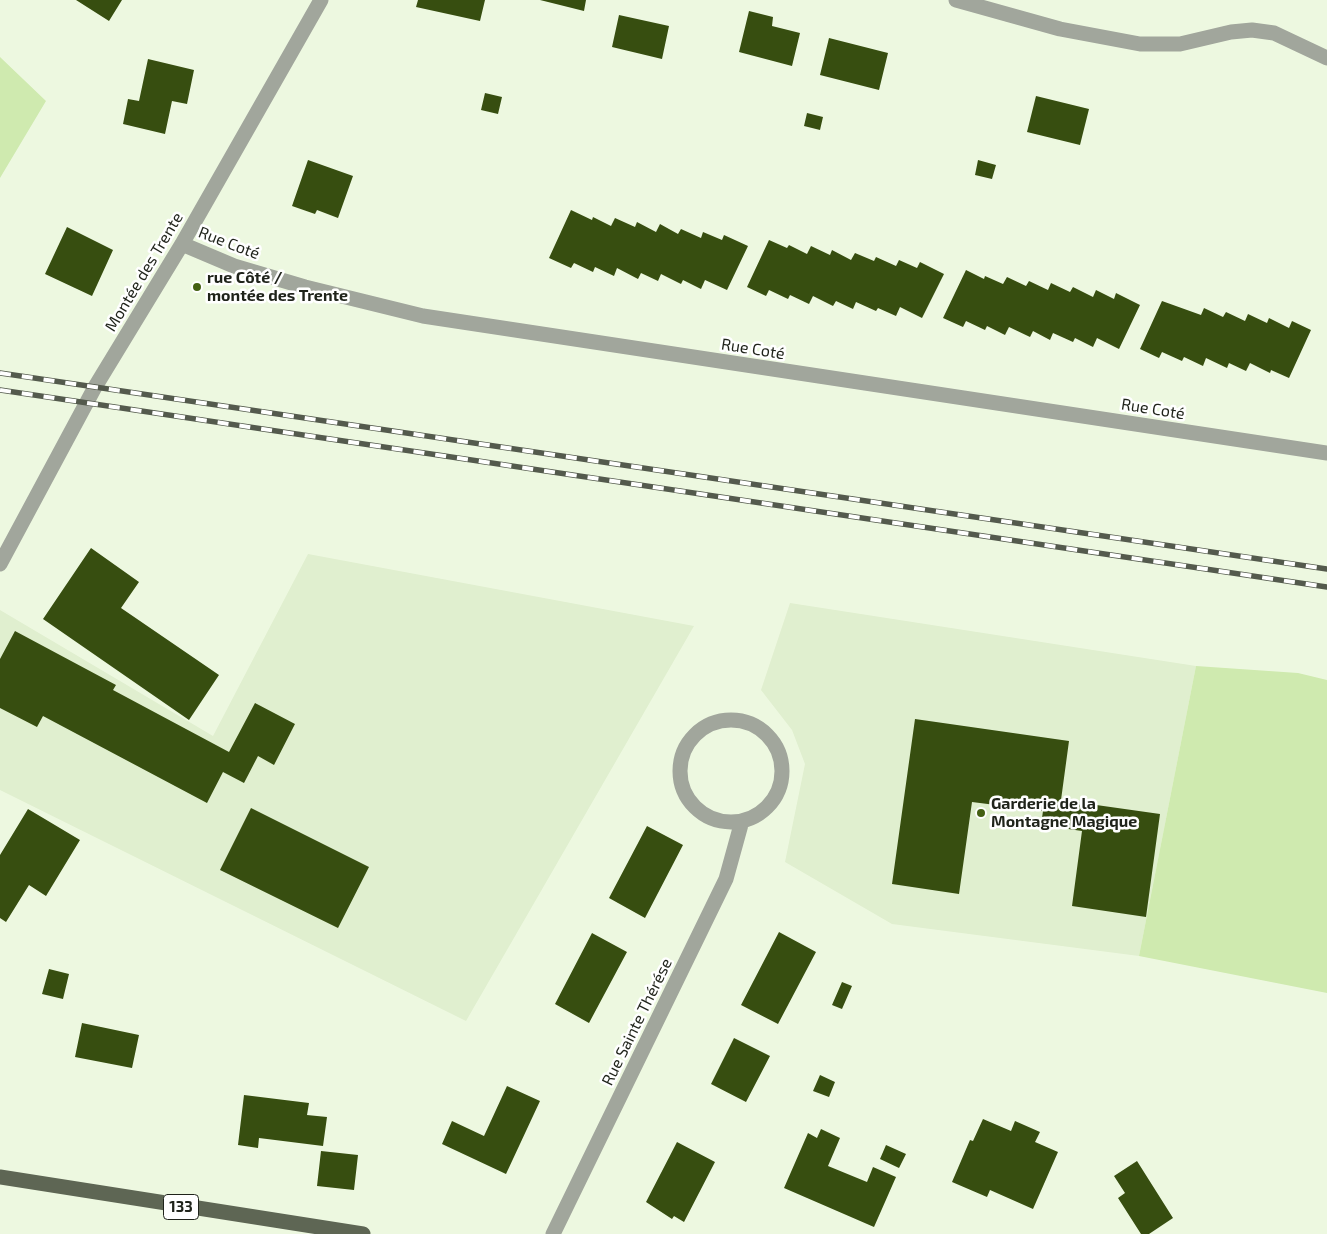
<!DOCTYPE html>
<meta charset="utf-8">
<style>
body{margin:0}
canvas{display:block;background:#edf8e0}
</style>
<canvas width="1327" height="1234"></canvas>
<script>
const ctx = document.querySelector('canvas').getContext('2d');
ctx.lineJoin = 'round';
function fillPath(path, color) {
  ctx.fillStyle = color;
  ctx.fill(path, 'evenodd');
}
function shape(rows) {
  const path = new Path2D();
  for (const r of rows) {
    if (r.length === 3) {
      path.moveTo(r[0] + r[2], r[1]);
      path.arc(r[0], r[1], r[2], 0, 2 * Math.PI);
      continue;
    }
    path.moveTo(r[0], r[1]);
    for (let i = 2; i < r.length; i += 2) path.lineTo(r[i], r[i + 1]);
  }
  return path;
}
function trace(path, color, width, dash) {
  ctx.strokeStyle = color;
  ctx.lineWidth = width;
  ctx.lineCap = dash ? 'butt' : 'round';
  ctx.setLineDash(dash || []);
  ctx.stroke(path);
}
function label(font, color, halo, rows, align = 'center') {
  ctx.font = font + ' "Exo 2",sans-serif';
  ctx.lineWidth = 5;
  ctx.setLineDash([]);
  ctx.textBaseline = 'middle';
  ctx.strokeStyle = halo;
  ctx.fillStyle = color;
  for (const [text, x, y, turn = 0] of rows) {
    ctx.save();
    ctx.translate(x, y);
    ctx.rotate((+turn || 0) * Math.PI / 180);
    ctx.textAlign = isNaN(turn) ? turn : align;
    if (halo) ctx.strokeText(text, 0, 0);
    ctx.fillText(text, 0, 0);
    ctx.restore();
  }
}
const built = shape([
 [308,554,694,626,466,1021,0,790,0,610,213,736],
 [790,603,1196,666,1139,956,892,924,785,862,805,764,792,730,761,690]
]);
const green = shape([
 [0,57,46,101,0,178],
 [1196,666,1298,673,1327,680,1327,993,1139,956]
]);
const building = shape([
 [76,0,122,0,109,21],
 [418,0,485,0,480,21,416,7],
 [540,0,586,0,584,11],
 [749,11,773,17,772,26,800,33,792,66,739,52],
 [619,15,669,26,662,59,612,47],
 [829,38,888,53,879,90,820,75],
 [148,59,194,70,187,104,172,101,165,134,123,124,128,99,139,101],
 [485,93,502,97,498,114,481,110],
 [1036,96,1089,109,1080,145,1027,132],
 [807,113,823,117,820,130,804,126],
 [308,160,353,176,338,218,317,210,315,214,292,206],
 [978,160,996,165,992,179,975,175],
 [571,210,592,220,593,217,611,226,615,218,635,227,637,222,656,232,660,224,678,234,681,229,701,238,703,232,722,240,724,235,748,246,727,290,705,280,701,289,683,280,681,284,661,274,658,281,641,273,638,279,617,268,614,276,595,267,593,272,574,263,571,268,549,258],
 [67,227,113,250,92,296,45,274],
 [769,240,787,248,789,245,807,254,811,246,830,255,832,250,851,260,855,253,874,261,876,257,896,266,899,260,917,268,920,262,944,274,922,318,900,307,896,316,878,308,876,311,856,302,853,309,836,301,833,306,813,296,809,304,790,295,788,299,769,290,766,296,747,287],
 [966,270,984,279,985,276,1003,284,1007,277,1026,286,1029,281,1048,290,1051,283,1070,292,1073,287,1093,297,1096,290,1114,299,1116,293,1140,305,1119,349,1097,338,1093,347,1075,338,1073,342,1053,333,1050,340,1033,331,1030,337,1009,327,1005,335,987,326,985,330,966,321,963,327,943,318],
 [1162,301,1201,315,1204,308,1223,317,1226,312,1245,321,1248,314,1267,323,1269,318,1289,328,1292,321,1311,330,1289,378,1271,370,1270,373,1250,363,1246,371,1229,363,1227,368,1206,358,1203,366,1184,357,1182,361,1162,352,1159,358,1140,349],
 [91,548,139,582,121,608,219,675,189,720,43,619],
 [15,631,116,685,113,690,229,752,255,703,295,724,274,765,258,756,244,783,223,772,207,803,43,716,37,727,0,708,0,659],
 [915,719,1069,741,1061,800,1160,814,1146,917,1072,906,1082,831,1041,825,1043,811,972,802,959,894,892,884],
 [251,808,369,867,338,928,220,870],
 [28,809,80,840,46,896,29,885,6,922,0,918,0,855],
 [647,826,683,845,645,918,609,898],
 [779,932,816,952,778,1024,741,1005],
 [592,933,627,952,589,1023,555,1004],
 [49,969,69,974,63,999,42,994],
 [842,982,852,986,842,1009,832,1005],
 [82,1023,139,1035,132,1068,75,1057],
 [734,1038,770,1056,746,1102,711,1084],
 [820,1075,835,1082,829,1097,813,1091],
 [507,1086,540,1101,506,1174,442,1144,452,1121,484,1136],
 [244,1095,309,1103,307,1115,327,1117,323,1146,259,1138,258,1148,238,1145],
 [983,1119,1011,1131,1015,1121,1040,1132,1035,1142,1058,1152,1033,1209,990,1190,987,1197,952,1182,970,1140,973,1141],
 [821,1129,840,1138,828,1166,867,1182,873,1167,896,1177,874,1227,784,1188,808,1133,817,1138],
 [677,1142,715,1162,684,1222,674,1216,672,1219,646,1202],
 [886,1145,906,1154,899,1168,880,1159],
 [321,1151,358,1155,354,1190,317,1186],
 [1137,1161,1173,1218,1149,1234,1141,1234,1118,1198,1125,1193,1114,1176]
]);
const street = shape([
 [956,0,1060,29,1140,44,1180,44,1231,32,1252,30,1274,33,1327,58],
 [182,244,234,266,305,287,423,316,1327,453],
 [0,564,95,387,182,244,321,0],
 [731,771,51],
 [553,1234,726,879,742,821]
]);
const primary = shape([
 [0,1177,363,1234]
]);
const rail = shape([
 [0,373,1327,569],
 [0,390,1327,587]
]);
const markers = [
 [197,287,5,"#446012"],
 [981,813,5,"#446012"]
];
const shields = [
 [181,1207,35]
];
const shieldNames = [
 ["133",181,1207]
];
const streetNames = [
 ["Rue Coté",229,243,21],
 ["Montée des Trente",144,272,-59],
 ["Rue Coté",753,349,9],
 ["Rue Coté",1153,409,9],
 ["Rue Sainte Thérése",637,1022,-64]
];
const poiNames = [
 ["rue Côté /",207,278],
 ["montée des Trente",207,296],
 ["Garderie de la",991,804],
 ["Montagne Magique",991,822]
];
fillPath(built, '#e0efcf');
fillPath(green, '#cfeaaf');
fillPath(building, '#374e10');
trace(street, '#a1a69c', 15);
trace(primary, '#5e6654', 15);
trace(rail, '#545a4d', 5.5);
trace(rail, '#fff', 4, [11]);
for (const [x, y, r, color] of markers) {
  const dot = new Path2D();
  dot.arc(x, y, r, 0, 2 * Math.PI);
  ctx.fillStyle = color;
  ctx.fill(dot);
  trace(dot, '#fff', 2);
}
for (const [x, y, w] of shields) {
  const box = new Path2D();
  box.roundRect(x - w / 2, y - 12.5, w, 25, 4);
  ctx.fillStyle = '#fff';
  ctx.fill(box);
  trace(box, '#1f231a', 1);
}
label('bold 15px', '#1f231a', null, shieldNames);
label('16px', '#1f231a', '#fff', streetNames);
label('bold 16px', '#1f231a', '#fff', poiNames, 'left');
</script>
